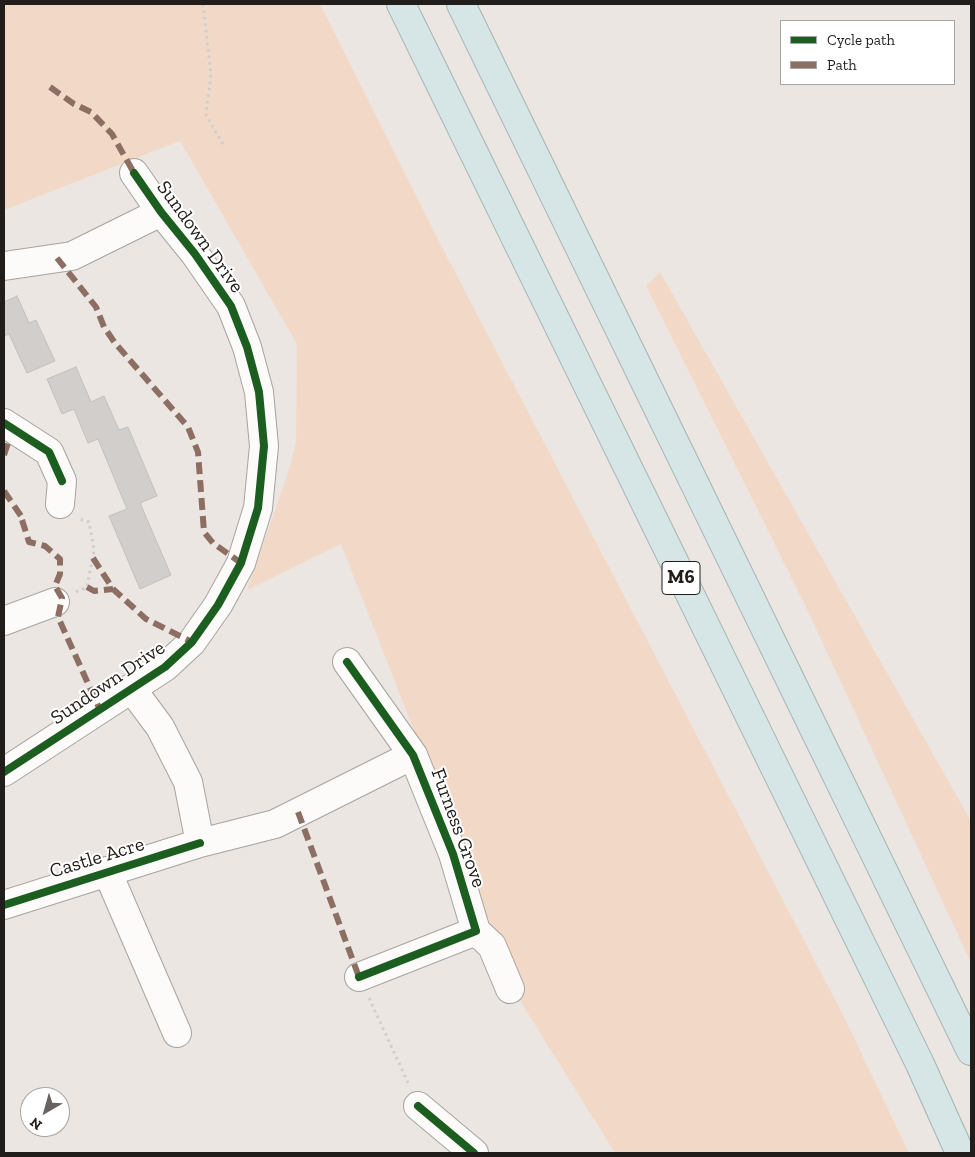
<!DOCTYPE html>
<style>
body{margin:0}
#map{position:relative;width:975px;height:1157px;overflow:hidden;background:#ebe6e1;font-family:"Zilla Slab",serif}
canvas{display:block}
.frame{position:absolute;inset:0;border:5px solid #211d1a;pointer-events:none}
.legend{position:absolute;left:780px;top:20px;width:175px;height:65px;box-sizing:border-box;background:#fff;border:1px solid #a6a5a3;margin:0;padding:6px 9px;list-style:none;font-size:15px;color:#211d1a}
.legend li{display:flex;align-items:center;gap:10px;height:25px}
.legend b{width:25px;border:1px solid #a6a5a3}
.north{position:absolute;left:20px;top:1087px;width:50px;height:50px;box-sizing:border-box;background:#fff;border:1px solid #a6a5a3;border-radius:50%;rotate:218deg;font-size:14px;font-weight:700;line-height:20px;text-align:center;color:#211d1a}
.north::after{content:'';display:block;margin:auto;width:18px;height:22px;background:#686360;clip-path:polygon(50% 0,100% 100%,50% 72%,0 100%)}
</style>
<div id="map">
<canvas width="975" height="1157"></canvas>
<div class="frame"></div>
<ul class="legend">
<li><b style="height:6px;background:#1b5e20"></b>Cycle path</li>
<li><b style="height:6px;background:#8d6e63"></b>Path</li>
</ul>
<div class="north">N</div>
</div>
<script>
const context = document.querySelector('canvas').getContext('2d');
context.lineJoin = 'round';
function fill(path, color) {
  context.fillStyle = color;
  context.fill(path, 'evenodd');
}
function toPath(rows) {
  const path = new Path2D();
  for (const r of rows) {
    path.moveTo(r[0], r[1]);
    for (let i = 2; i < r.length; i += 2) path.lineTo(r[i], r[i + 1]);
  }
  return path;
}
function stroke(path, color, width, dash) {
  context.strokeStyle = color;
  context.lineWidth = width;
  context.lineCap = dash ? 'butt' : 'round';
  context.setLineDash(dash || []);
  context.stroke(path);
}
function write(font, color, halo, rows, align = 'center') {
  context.font = font + ' "Zilla Slab",serif';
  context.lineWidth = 4;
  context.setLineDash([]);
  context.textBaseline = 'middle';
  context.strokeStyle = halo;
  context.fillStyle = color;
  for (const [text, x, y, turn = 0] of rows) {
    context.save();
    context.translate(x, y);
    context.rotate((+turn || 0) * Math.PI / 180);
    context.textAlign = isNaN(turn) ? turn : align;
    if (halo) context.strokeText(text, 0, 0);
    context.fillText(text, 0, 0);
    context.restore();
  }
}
const green = toPath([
 [4,4,320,4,444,251,843,1015,909,1153,615,1153,522,1004,515,981,487,917,341,544,247,590,287,476,296,443,297,344,180,141,4,210],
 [660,272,971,821,971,963,807,609,646,286]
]);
const building = toPath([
 [17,296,29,323,36,320,55,361,27,373,9,334,4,336,4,302,17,296],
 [76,367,91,402,104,396,119,430,128,427,157,496,140,503,171,575,140,589,109,516,127,509,98,439,88,443,74,409,62,414,47,379,76,367]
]);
const path = toPath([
 [203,4,211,74,206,115,225,148],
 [76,592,87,587,94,550,89,522,79,519],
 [369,998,409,1085]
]);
const minor = toPath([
 [4,266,72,256,161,212],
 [4,423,49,452,62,481,60,504],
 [4,621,55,602],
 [347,662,413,755,453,854,476,931,359,977],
 [131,688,160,727,188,782,200,843,275,824,413,755],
 [4,772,165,667,192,642,218,605,241,563,258,508,264,446,259,392,247,347,231,306,195,254,161,212,134,173],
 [107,871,177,1033],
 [4,905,200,843],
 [476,931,492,946,510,989],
 [418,1106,474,1153]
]);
const highway = toPath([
 [401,4,920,1064,960,1153],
 [461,4,971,1051]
]);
const quiet = toPath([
 [50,87,74,104,91,112,112,134,134,173],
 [57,258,96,307,104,327,115,343,188,427,198,452,204,532,213,543,241,563],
 [4,455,9,440],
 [4,491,21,516],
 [22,520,29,542,45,546,60,559,60,574,55,586,62,598,58,617,100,710],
 [93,558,113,589,146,619,192,642],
 [87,587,94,591,113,589],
 [298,812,359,977]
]);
const cycleway = toPath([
 [4,423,49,452,62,481],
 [347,662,413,755,453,854,476,931,359,977],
 [4,772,165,667,192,642,218,605,241,563,258,508,264,446,259,392,247,347,231,306,195,254,161,212,134,173],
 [4,905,200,843],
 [418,1106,474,1153]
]);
const shields = [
 [681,578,38]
];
const shieldNames = [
 ["M6",681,578]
];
const streetNames = [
 ["Sundown Drive",200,237,54],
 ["Sundown Drive",108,683,-34],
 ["Furness Grove",458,828,70],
 ["Castle Acre",97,858,-17]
];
fill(green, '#f2d9c7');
fill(building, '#d2cecb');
stroke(building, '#c3bfbc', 1);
stroke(minor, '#a7a3a0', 30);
stroke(highway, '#a2b2b1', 30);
stroke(path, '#cfcdcd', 3, [2.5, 4]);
stroke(minor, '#fcfbfa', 28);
stroke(highway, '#d6e6e7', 28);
stroke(quiet, '#8d6e63', 6, [12, 6]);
stroke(cycleway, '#1b5e20', 8);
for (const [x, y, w] of shields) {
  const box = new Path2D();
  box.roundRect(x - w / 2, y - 16.5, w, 33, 4);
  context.fillStyle = '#fff';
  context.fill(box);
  stroke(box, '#211d1a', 1);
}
write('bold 19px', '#211d1a', null, shieldNames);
write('20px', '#211d1a', '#fff', streetNames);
</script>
